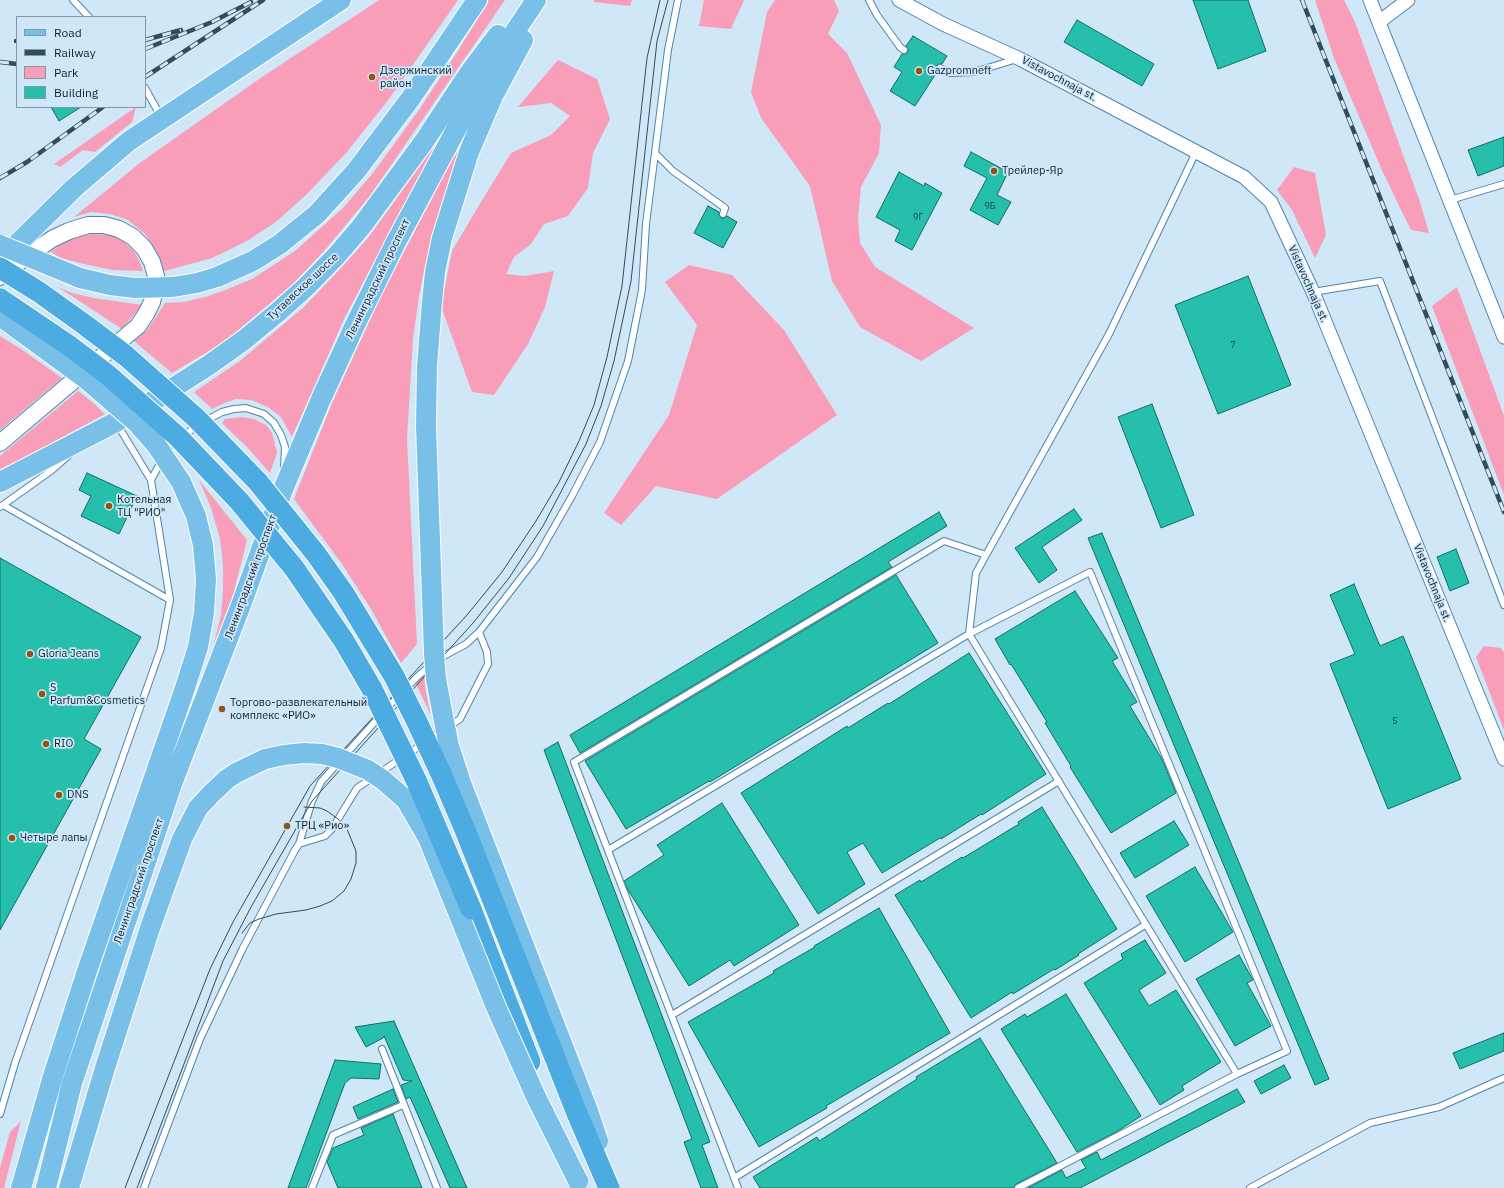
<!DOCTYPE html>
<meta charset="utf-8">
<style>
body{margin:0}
#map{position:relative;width:1504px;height:1188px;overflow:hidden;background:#d0e7f8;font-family:"IBM Plex Sans",sans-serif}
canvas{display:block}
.legend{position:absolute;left:16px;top:16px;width:130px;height:92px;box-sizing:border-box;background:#d0e7f8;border:1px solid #8198a8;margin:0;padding:5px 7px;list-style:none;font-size:12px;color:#0a2130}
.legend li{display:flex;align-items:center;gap:8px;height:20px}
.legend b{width:20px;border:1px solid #8198a8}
</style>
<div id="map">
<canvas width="1504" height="1188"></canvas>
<ul class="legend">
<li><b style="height:5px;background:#79c0e8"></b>Road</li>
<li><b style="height:5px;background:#344b5a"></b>Railway</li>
<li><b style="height:11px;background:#f89eb8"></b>Park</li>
<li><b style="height:11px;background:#25bfab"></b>Building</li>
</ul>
</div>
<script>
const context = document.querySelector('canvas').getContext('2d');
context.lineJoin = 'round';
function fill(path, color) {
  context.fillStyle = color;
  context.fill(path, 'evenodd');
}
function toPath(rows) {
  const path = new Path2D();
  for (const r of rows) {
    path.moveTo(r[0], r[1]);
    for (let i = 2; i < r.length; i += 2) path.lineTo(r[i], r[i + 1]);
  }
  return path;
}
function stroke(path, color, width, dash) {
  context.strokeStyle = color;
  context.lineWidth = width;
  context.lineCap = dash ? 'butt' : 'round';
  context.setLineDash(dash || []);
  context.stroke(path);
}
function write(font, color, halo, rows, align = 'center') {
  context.font = font + ' "IBM Plex Sans",sans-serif';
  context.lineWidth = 3.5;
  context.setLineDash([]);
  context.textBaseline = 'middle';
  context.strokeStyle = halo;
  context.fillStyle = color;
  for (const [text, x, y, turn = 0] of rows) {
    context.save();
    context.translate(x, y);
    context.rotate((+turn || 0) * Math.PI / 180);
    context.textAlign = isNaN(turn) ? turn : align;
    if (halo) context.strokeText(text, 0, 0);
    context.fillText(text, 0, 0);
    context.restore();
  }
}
const green = toPath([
 [379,0,458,0,389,99,347,152,306,195,277,221,247,241,212,258,161,272,157,252,145,234,128,220,110,214,91,212,74,217,141,162,262,77],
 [489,0,505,0,369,197,324,251,294,283,224,342,172,373,134,341,148,329,165,303,184,302,205,297,223,291,252,279,295,251,343,208,373,173,419,110,456,54],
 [594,0,632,0,630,6,594,2],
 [704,0,744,0,731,29,699,26],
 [775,0,834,0,839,11,828,34,847,53,881,125,879,153,861,187,858,218,860,243,875,267,974,328,921,361,860,327,832,281,810,186,761,118,751,92,767,12],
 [1315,0,1344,0,1355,22,1420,202,1429,233,1411,230,1399,206,1381,168,1334,58],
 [558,60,597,79,610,119,593,153,588,188,568,216,544,224,531,244,514,257,506,274,525,276,554,271,545,307,528,344,494,395,472,392,441,306,452,251,481,202,511,153,551,135,570,116,551,103,518,107],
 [136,107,132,122,95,152,83,150,60,167,54,164],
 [438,141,345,317,292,437,281,417,268,407,251,400,236,399,224,403,212,409,194,392,240,361,304,307,341,268,368,238],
 [462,147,431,239,419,296,413,338,407,439,417,644,401,663,371,609,342,564,294,499,332,403,381,296,454,156],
 [1294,167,1315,173,1326,235,1315,258,1292,210,1277,190],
 [94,234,111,235,123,241,134,251,140,262,143,271,112,270,84,264,61,258,51,252,61,244,79,235],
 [689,265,732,275,784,330,837,415,717,499,656,486,621,525,604,513,669,415,697,325,665,282],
 [58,287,72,293,94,298,142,305,122,329],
 [1457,287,1504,416,1504,495,1432,306],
 [0,336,21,349,62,378,0,430],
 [78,391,91,401,105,414,0,471,0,456],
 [242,417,254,419,266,425,272,433,277,453,270,473,246,446,222,423,225,419],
 [199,480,247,540,230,607,211,656,221,615,223,590,223,565,220,539,211,508],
 [1484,646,1501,648,1504,653,1504,730,1476,657],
 [423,668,426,693,431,715,413,678],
 [21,1121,4,1188,0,1188,0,1168,10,1132]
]);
const building = toPath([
 [1193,0,1248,0,1266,51,1218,69,1193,0],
 [1077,20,1154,64,1142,86,1064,42,1077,20],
 [913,36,947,56,942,64,939,64,936,66,936,69,937,72,915,106,890,91,902,72,894,67,902,54,905,54,908,52,908,49,906,46,913,36],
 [51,107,81,107,59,121,51,107],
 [1504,137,1504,166,1478,176,1468,150,1504,137],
 [971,152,1008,172,997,195,1011,202,998,225,970,210,987,178,964,166,971,152],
 [899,172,924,186,925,183,942,193,912,250,895,241,900,230,876,217,899,172],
 [708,206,719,212,719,215,721,218,724,218,727,216,737,222,723,248,694,233,708,206],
 [1248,276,1291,385,1218,414,1175,305,1248,276],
 [1152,404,1194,515,1161,528,1118,417,1152,404],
 [87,473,137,496,119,534,81,516,91,496,79,490,87,473],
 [1074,509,1082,520,1042,547,1057,570,1039,583,1015,548,1074,509],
 [939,512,947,526,888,562,892,567,580,753,570,735,939,512],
 [1102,533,1329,1079,1315,1085,1088,538,1102,533],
 [1456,549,1469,583,1450,591,1437,557,1456,549],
 [0,558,141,637,84,739,101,749,0,930,0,558],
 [896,575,938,643,710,782,709,781,626,829,585,761,896,575],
 [1354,584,1380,646,1403,636,1461,779,1388,809,1330,664,1355,654,1330,595,1354,584],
 [1075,591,1118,658,1112,661,1137,702,1130,706,1162,759,1176,793,1111,833,1070,767,1071,766,1045,723,1047,722,1011,664,1010,665,995,639,1075,591],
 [969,653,1046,774,982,815,981,814,941,839,940,838,882,873,863,843,847,852,865,884,818,914,741,793,847,726,848,728,888,703,889,704,969,653],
 [558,742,710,1142,702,1145,718,1188,701,1188,684,1142,692,1139,544,750,558,742],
 [722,803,799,925,734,966,730,960,689,986,628,890,624,881,664,855,657,845,722,803],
 [1042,807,1117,929,1078,954,1079,955,1055,970,1054,969,1013,994,1012,992,971,1018,895,895,920,880,921,882,962,857,963,858,1019,824,1018,822,1042,807],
 [1174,821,1189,845,1135,878,1120,853,1174,821],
 [1195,867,1233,932,1185,962,1146,896,1195,867],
 [879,908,950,1033,826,1106,827,1108,759,1147,688,1022,774,973,773,971,815,947,814,946,879,908],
 [1145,940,1166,973,1139,990,1149,1006,1176,990,1221,1062,1182,1086,1184,1090,1160,1105,1084,983,1123,959,1121,954,1145,940],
 [1239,955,1253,980,1247,983,1271,1026,1235,1046,1196,979,1239,955],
 [1066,994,1141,1116,1118,1131,1077,1152,1001,1029,1025,1014,1027,1017,1066,994],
 [394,1021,419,1078,467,1188,450,1188,410,1097,406,1099,401,1085,412,1081,403,1080,384,1036,383,1038,366,1047,355,1027,394,1021],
 [1504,1033,1504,1051,1460,1069,1453,1053,1504,1033],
 [980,1038,1057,1163,1016,1184,1014,1188,760,1188,753,1177,817,1137,819,1141,917,1079,916,1077,980,1038],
 [335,1060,381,1064,379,1079,351,1078,345,1083,306,1188,288,1188,335,1060],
 [1284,1065,1291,1078,1261,1094,1254,1081,1284,1065],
 [393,1089,398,1102,358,1119,353,1107,393,1089],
 [1237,1089,1245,1102,1080,1188,1028,1188,1062,1170,1066,1178,1086,1168,1081,1160,1097,1152,1101,1160,1237,1089],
 [393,1114,422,1188,338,1188,327,1162,333,1148,364,1135,361,1128,393,1114]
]);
const service = toPath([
 [73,0,89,17],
 [678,0,668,50,655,153,673,171,725,208,723,214],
 [869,0,877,15,900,47,904,50],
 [940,68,950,73,974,72,1017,59],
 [145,88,161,117],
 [1196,152,1109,334,976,573,969,634,1237,1074],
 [1450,200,1504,184],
 [1313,292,1380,281,1504,605],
 [166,452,170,444,207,420,222,412,234,409,246,408,264,414,274,423,281,435,285,447,284,468],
 [151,480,162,460],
 [3,505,52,470,68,456],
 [0,507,3,505,170,600],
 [438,659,466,644,479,632],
 [386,709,418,676,431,665],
 [299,844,312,801,321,782,380,716],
 [608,850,969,634,1090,572,1287,1051,1237,1074,1018,1188],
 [672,1015,1059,781],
 [382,1049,437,1188],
 [0,1114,15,1063,161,648,170,600,151,480,117,424],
 [734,1178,1145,925],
 [144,1188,200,1039,243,948,295,850,299,844,325,836,332,829,357,788,460,719,488,664,487,652,479,632,537,557,572,496,600,442,628,361,642,290,646,224,655,153],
 [312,1188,333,1135,403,1105],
 [738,1188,574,762,944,541,986,555],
 [1250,1188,1370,1123,1439,1107,1504,1078]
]);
const minor = toPath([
 [899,0,943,24,1020,59,1244,177,1271,202,1313,292,1504,759],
 [1370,0,1504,337],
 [1379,22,1408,0]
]);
const tertiary = toPath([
 [0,277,16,264,52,239,69,231,88,225,104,225,119,229,133,237,144,248,152,262,156,276,155,289,152,302,146,314,138,326,0,443]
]);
const primary = toPath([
 [280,244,317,214,356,171,411,98,477,0],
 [0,264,9,252,74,188,129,141,341,0],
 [432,302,435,272,442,238,469,152,493,96,523,40],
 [0,482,116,422,156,399,209,365,244,340,278,312,307,286,337,255,361,227,423,143,470,72,498,35],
 [21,1188,53,1076,88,968,185,688],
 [46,1188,72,1083,172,784,241,605,282,492,321,399,355,325,396,242,482,81,536,0],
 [69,1188,105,1068,150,928,182,839,198,808,211,794,227,779]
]);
const trunk = toPath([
 [471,909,530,1062]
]);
const tram = toPath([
 [242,933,250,923,259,919,276,914,306,910,320,906,332,901,344,891,351,879,356,863,356,851,347,829,338,819,327,811,320,808,304,807],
 [125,1188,210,969,233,922,310,786,467,615,502,572,536,521,559,482,579,441,594,405,607,357,622,286,647,58,660,0],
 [137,1188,223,961,251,907,312,801,473,623,509,578,543,526,586,444,601,406,614,361,631,281,657,41,668,0]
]);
const rail = toPath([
 [1302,0,1504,512],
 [145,40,181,30],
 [16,41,17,41],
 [145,49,212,22,251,2],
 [0,62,17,64],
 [145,77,263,0],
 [0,178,27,162,103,107]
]);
const primaryBridge = toPath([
 [0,245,80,278,110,285,135,288,173,287,197,283,217,277,253,261,280,244],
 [432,302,427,366,426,426,434,654,436,679,443,716,449,746,461,783,587,1108,598,1141],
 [0,316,86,379,137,423,157,446,181,482,196,516,203,545,206,579,204,613,198,647,185,688],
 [227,779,236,773,265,759,284,755,304,753,322,754,338,758,368,770,383,780,406,800,428,838,496,1007,536,1097,578,1181]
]);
const trunkBridge = toPath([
 [0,268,39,292,85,325,126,356,196,418,258,482,316,554,343,592,394,676,418,724,442,776,465,830,576,1111,609,1188],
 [0,299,71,347,108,375,178,437,239,501,294,568,344,641,372,689,417,782,471,909]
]);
const markers = [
 [919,71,4,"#915516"],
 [372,77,4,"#915516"],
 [994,171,4,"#915516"],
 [109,506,4,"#915516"],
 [30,654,4,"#915516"],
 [42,694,4,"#915516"],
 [222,709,4,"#915516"],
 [46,744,4,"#915516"],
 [59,795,4,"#915516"],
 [287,826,4,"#915516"],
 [12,838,4,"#915516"]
];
const numberNames = [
 ["9Б",990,206],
 ["9Г",918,217],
 ["7",1233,345],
 ["5",1395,721]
];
const poiNames = [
 ["Дзержинский",380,71],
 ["район",380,84],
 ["Gazpromneft",927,71],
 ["Трейлер-Яр",1002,171],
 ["Котельная",117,500],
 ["ТЦ \"РИО\"",117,513],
 ["Gloria Jeans",38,654],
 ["S",50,688],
 ["Parfum&Cosmetics",50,701],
 ["Торгово-развлекательный",230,703],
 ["комплекс «РИО»",230,716],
 ["RIO",54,744],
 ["DNS",67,795],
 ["ТРЦ «Рио»",295,826],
 ["Четыре лапы",20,838]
];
const streetNames = [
 ["Vistavochnaja st.",1059,79,28],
 ["Ленинградский проспект",378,279,-64],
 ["Vistavochnaja st.",1308,284,66],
 ["Тутаевское шоссе",303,287,-43],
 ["Ленинградский проспект",251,577,-70],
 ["Vistavochnaja st.",1432,583,68],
 ["Ленинградский проспект",139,881,-71]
];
fill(green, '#f89eb8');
fill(building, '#25bfab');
stroke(building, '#106f62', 1);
stroke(service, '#4e85ac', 8);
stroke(minor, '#4e85ac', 15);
stroke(tertiary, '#4e85ac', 18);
stroke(primary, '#fff', 22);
stroke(trunk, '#fff', 23);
stroke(service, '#fff', 6);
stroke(minor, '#fff', 13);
stroke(tertiary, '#fff', 16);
stroke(primary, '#79c0e8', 20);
stroke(trunk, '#4cabe0', 21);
stroke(tram, '#344b5a', 1);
stroke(rail, '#344b5a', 4.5);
stroke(rail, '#d0e7f8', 3, [9]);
stroke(primaryBridge, '#fff', 22, []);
stroke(trunkBridge, '#fff', 23, []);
stroke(primaryBridge, '#79c0e8', 20);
stroke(trunkBridge, '#4cabe0', 21);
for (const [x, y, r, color] of markers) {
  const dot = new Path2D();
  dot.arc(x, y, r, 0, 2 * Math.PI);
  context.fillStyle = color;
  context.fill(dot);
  stroke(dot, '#d0e7f8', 1.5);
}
write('9px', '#11484f', null, numberNames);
write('11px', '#0a2130', '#d0e7f8', poiNames, 'left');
write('11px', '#0a2130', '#d0e7f8', streetNames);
</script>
